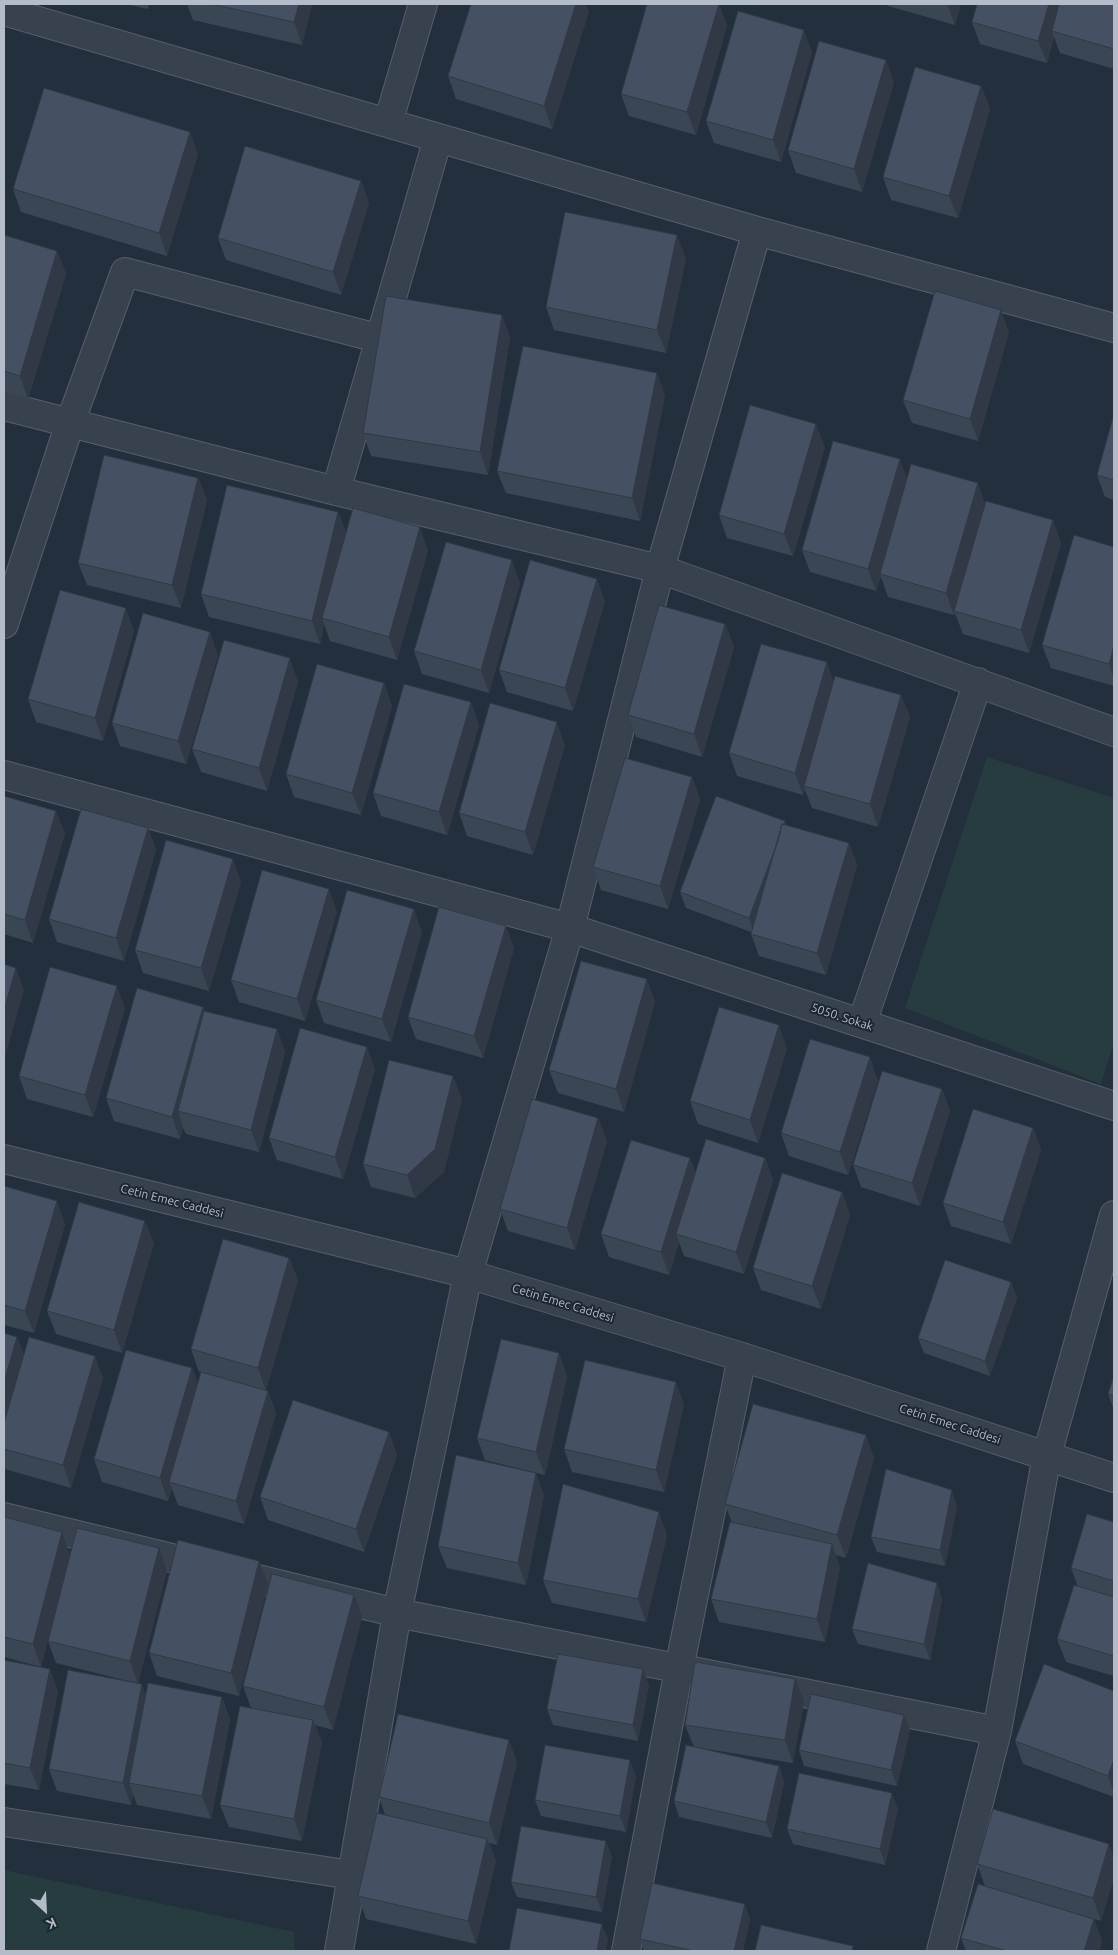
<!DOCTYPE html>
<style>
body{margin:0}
#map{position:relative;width:1118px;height:1955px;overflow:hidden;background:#242f3e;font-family:Ubuntu,sans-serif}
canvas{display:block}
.frame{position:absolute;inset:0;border:5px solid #b4bcc9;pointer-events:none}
.north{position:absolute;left:20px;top:1885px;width:50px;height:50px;-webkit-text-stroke:4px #1d2633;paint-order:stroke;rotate:155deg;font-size:14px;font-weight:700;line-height:20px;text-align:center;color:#b4bcc9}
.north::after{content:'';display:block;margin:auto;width:18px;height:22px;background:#b4bcc9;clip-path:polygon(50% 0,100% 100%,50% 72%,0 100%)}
</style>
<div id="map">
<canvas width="1118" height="1955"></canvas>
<div class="frame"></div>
<div class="north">K</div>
</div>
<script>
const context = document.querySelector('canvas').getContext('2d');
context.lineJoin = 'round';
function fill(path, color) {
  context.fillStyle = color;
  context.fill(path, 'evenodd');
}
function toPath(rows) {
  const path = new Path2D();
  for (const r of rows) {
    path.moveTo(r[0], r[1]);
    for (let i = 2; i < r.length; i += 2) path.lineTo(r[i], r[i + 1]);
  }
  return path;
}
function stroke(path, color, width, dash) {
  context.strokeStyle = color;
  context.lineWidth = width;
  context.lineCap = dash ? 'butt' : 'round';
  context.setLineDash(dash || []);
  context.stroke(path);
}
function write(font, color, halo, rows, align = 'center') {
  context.font = font + ' Ubuntu,sans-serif';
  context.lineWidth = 4;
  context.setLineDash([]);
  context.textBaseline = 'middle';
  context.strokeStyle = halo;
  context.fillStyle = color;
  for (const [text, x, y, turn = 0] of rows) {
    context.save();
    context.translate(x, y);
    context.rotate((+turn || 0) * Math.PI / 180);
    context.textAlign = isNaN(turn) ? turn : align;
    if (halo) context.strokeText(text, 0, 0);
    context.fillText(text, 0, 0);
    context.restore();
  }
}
const green = toPath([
 [987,757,1114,798,1114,1042,1101,1084,905,1008],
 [4,1870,294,1932,295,1951,4,1951]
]);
const street = toPath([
 [4,11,757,231,1114,328],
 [388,123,423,4],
 [4,406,336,491,660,569,1114,732],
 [336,491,438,138],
 [4,624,70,423,125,272,381,339],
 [4,775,570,928,1114,1106],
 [862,1023,978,682],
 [4,1159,468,1274,742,1357,1114,1478],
 [4,1517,397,1613,997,1731],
 [4,1822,352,1875],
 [339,1951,397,1613,468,1274,570,928,660,569,757,231],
 [626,1951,679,1669,742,1357],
 [941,1951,997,1731,1047,1455,1114,1215]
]);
const wall = toPath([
 [125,4,149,4,148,9],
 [187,4,312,4,302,45,193,20],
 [888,4,961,4,955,25,888,6],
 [1114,4,1114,69,1060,53,1054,37,1047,63,980,44,972,22],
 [589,11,552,129,456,99,448,76],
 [727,25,696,135,629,116,621,94],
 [812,52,781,162,714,143,706,121],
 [894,82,862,192,796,173,788,150],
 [981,86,990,109,958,218,891,200,883,177],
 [198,154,167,256,21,212,13,189],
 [361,181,369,203,341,295,226,260,218,238],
 [4,235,57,251,66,274,28,399,4,392],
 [686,258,666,353,554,330,546,307],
 [502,315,510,337,488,475,371,456,363,433],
 [1009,332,978,441,912,423,903,400],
 [665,395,640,521,506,493,497,471],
 [1114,414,1114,500,1105,497,1097,475],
 [825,447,793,556,727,538,719,515],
 [198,478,207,500,181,608,87,585,78,563],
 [907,479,985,504,1053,520,1061,543,1029,653,963,634,955,613,954,615,888,597,881,577,876,591,810,572,802,550],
 [346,534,428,550,397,660,330,641,324,624,320,644,209,617,201,594],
 [1114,547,1114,686,1051,668,1042,645],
 [520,583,489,693,422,674,414,651],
 [605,601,573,711,507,692,499,670],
 [725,624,734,647,702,757,636,737,628,715],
 [134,631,103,741,36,722,28,699],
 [218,655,186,764,120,746,112,723],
 [834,680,901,695,910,717,878,827,812,808,805,790,803,795,737,776,729,753],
 [298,681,267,791,201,772,192,749],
 [384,683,392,706,361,815,294,797,286,774],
 [471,702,479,725,447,835,381,816,373,793],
 [565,745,533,855,467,836,459,813],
 [692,777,700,799,668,909,601,890,593,867],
 [4,796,65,833,33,943,4,934],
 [785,821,787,826,849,843,857,865,826,975,759,956,751,934,751,932,686,908,680,892],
 [148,828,156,850,124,961,57,942,49,919],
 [241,882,209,991,143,973,135,950],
 [337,912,305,1021,239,1002,231,980],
 [422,932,391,1042,324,1023,316,1000],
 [514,948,483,1058,416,1039,408,1017],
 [655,1002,624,1112,558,1093,549,1070],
 [203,1007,205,1012,277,1029,285,1052,259,1152,186,1134,183,1128,180,1139,114,1121,106,1098],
 [125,1008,93,1117,27,1099,19,1076],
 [787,1048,758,1143,698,1124,690,1101],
 [375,1069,343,1179,277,1160,269,1138],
 [878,1080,848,1175,789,1156,781,1133],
 [942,1089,950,1111,920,1206,861,1187,853,1165],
 [462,1098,444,1172,415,1198,371,1187,363,1164],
 [598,1118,607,1141,575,1250,508,1231,500,1209],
 [1033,1128,1041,1150,1011,1244,951,1226,943,1203],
 [690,1158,695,1172,765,1158,773,1180,744,1274,684,1256,679,1242,669,1275,609,1257,601,1234],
 [4,1186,65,1224,34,1333,4,1325],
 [842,1192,850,1215,821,1309,761,1290,753,1268],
 [154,1243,122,1353,56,1334,47,1311],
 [289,1258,298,1280,266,1390,268,1391,276,1413,244,1524,178,1505,172,1489,168,1501,102,1482,94,1459,192,1368,198,1384,201,1372,199,1372,191,1349],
 [1011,1282,1017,1298,990,1376,924,1353,918,1338],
 [4,1333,17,1337,24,1355,103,1378,71,1488,5,1469,4,1465],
 [559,1353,567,1376,545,1475,485,1460,477,1438],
 [1114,1376,1114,1410,1108,1394],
 [684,1404,664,1492,572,1472,564,1449],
 [389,1432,397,1455,364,1552,268,1520,260,1497],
 [866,1435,874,1458,846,1558,836,1555,840,1567,825,1642,719,1622,711,1599,732,1523,725,1504],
 [544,1495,526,1585,447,1568,438,1546],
 [957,1506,945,1566,877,1552,871,1537],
 [4,1517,62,1532,70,1555,41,1667,4,1657],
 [1114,1522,1114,1676,1066,1662,1057,1639,1078,1587,1071,1568],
 [667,1535,646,1622,552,1603,543,1580],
 [159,1548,167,1571,138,1683,146,1696,222,1697,230,1720,211,1819,137,1805,133,1794,131,1805,57,1791,49,1769,132,1682,56,1663,48,1641],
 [259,1561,268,1584,239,1696,157,1676,149,1653],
 [937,1583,942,1599,930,1660,858,1644,852,1629],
 [354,1595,362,1617,333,1730,315,1725,322,1742,302,1841,229,1827,220,1805,251,1708,243,1686],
 [4,1660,58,1691,39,1790,4,1784],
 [649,1685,638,1741,553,1725,547,1709],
 [1114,1691,1114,1797,1023,1764,1015,1741],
 [804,1701,793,1763,694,1747,685,1725],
 [904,1715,910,1730,897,1786,804,1766,799,1750],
 [517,1762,497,1845,489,1843,496,1861,476,1944,366,1919,358,1896,385,1815,379,1797],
 [779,1766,784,1782,772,1838,679,1817,674,1801],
 [636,1776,626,1832,541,1816,535,1800],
 [898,1809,885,1865,793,1844,787,1829],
 [612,1857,602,1912,517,1897,511,1882],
 [1114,1858,1114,1877,1101,1921,985,1886,977,1864],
 [750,1919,743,1951,644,1951,640,1939],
 [1094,1919,1102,1941,1099,1951,966,1951,961,1938]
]);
const shadedWall = toPath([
 [299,4,312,4,302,45,294,22],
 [576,4,586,4,589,11,552,129,544,106],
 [719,4,727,25,696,135,687,112],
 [947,4,961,4,955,25],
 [1049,4,1064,4,1052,31,1054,37,1047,63,1038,41],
 [804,30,812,52,781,162,773,140],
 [886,60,894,82,862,192,854,169],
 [981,86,990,109,958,218,949,196],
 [190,132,198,154,167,256,159,233],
 [361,181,369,203,341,295,333,272],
 [677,235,686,258,666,353,657,330],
 [57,251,66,274,28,399,20,376],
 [1001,310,1009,332,978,441,970,419],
 [502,315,510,337,488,475,480,452],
 [657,373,665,395,640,521,632,498],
 [816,424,825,447,793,556,784,534],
 [900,459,908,482,880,574,881,577,876,591,868,569],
 [198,478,207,500,181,608,172,585],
 [978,483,986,506,954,611,954,615,946,593],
 [338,512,347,534,322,618,324,624,320,644,312,621],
 [1053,520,1061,543,1029,653,1021,630],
 [420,527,428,550,397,660,389,637],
 [512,560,520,583,489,693,481,670],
 [597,579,605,601,573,711,565,688],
 [126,608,134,631,103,741,95,718],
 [725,624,734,647,702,757,694,734],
 [210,632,218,655,186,764,178,741],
 [1114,645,1114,679,1109,664],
 [290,658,298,681,267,791,259,768],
 [827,662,835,685,804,786,805,790,803,795,795,773],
 [384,683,392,706,361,815,352,793],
 [901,695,910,717,878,827,870,804],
 [471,702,479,725,447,835,439,812],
 [557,722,565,745,533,855,525,832],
 [692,777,700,799,668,909,660,886],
 [56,811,65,833,33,943,25,920],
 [785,821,791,837,754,934,749,918],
 [148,828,156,850,124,961,116,938],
 [849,843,857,865,826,975,817,953],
 [233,859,241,882,209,991,201,968],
 [329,889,337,912,305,1021,297,999],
 [414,909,422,932,391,1042,382,1019],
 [506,926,514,948,483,1058,474,1036],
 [16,968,24,990,4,1061,4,1010],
 [647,979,655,1002,624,1112,616,1089],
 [117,986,125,1008,93,1117,85,1095],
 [203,1007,212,1030,178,1111,183,1128,180,1139,172,1117],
 [779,1025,787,1048,758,1143,750,1120],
 [277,1029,285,1052,259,1152,251,1130],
 [367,1047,375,1069,343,1179,335,1157],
 [870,1057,878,1080,848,1175,840,1152],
 [453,1076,462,1098,444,1172,415,1198,407,1175],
 [942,1089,950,1111,920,1206,912,1183],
 [598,1118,607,1141,575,1250,567,1228],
 [1033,1128,1041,1150,1011,1244,1003,1222],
 [690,1158,698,1181,676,1234,679,1242,669,1275,661,1252],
 [765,1158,773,1180,744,1274,736,1252],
 [842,1192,850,1215,821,1309,812,1286],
 [57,1201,65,1224,34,1333,25,1311],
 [145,1221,154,1243,122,1353,114,1330],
 [289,1258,298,1280,266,1391,258,1368],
 [1011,1282,1017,1298,990,1376,985,1361],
 [17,1337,25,1359,4,1433,4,1382],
 [559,1353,567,1376,545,1475,536,1452],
 [95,1356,103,1378,71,1488,63,1465],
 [192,1368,200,1391,169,1482,172,1489,168,1501,160,1478],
 [676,1382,684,1404,664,1492,656,1470],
 [268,1391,276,1413,244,1524,236,1501],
 [389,1432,397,1455,364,1552,356,1529],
 [866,1435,874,1458,846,1558,837,1535],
 [536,1473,544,1495,526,1585,518,1563],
 [952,1490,957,1506,945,1566,940,1550],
 [659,1512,667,1535,646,1622,638,1599],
 [62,1532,70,1555,41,1667,33,1644],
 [832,1544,840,1567,825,1642,817,1619],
 [159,1548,167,1571,138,1684,130,1661],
 [259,1561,268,1584,239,1696,231,1673],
 [937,1583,942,1599,930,1660,924,1644],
 [354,1595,362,1617,333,1730,324,1707],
 [50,1669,58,1691,39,1790,30,1768],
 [643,1669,649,1685,638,1741,633,1725],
 [795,1679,804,1701,793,1763,785,1740],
 [142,1684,150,1707,129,1783,133,1794,131,1805,123,1783],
 [222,1697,230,1720,211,1819,202,1796],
 [904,1715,910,1730,897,1786,891,1770],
 [313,1720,322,1742,302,1841,294,1819],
 [509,1740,517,1762,497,1845,489,1823],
 [1114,1759,1114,1793,1108,1776],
 [630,1760,636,1776,626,1832,620,1816],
 [779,1766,784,1782,772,1838,766,1822],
 [892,1793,898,1809,885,1865,880,1849],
 [487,1839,496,1861,476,1944,468,1921],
 [606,1841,612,1857,602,1912,596,1897],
 [1109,1844,1114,1858,1114,1877,1101,1921,1093,1898],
 [745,1904,750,1919,743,1951,734,1951],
 [1094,1919,1102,1941,1099,1951,1084,1951],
 [602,1924,608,1939,606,1951,597,1951]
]);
const building = toPath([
 [211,4,299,4,294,22,211,4],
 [471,4,576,4,544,106,448,76,471,4],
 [647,4,719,4,687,112,621,94,647,4],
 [977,4,1049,4,1038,41,972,22,977,4],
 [1059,4,1114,4,1114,49,1052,31,1059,4],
 [738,11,804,30,773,140,706,121,738,11],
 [819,41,886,60,854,169,788,150,819,41],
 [915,67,981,86,949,196,883,177,915,67],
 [44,88,190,132,159,233,13,189,44,88],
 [245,146,361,181,333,272,218,238,245,146],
 [565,212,677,235,657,330,546,307,565,212],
 [4,235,57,251,20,376,4,371,4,235],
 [935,291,1001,310,970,419,903,400,935,291],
 [386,296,502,315,480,452,363,433,386,296],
 [523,346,657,373,632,498,497,471,523,346],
 [750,405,816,424,784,534,719,515,750,405],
 [1114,414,1114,480,1097,475,1114,414],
 [833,441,900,459,868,569,802,550,833,441],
 [104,455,198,478,172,585,78,563,104,455],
 [911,464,978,483,946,593,880,574,911,464],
 [227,485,338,512,312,621,201,594,227,485],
 [986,501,1053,520,1021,630,954,611,986,501],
 [353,508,420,527,389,637,322,618,353,508],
 [1074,535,1114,547,1114,645,1109,664,1042,645,1074,535],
 [446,542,512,560,481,670,414,651,446,542],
 [530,560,597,579,565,688,499,670,530,560],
 [60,590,126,608,95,718,28,699,60,590],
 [659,605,725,624,694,734,628,715,659,605],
 [143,613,210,632,178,741,112,723,143,613],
 [224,640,290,658,259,768,192,749,224,640],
 [761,644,827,662,795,773,729,753,761,644],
 [317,664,384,683,352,793,286,774,317,664],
 [835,676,901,695,870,804,804,786,835,676],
 [404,684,471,702,439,812,373,793,404,684],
 [490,703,557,722,525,832,459,813,490,703],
 [625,758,692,777,660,886,593,867,625,758],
 [4,796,56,811,25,920,4,914,4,796],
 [716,796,785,821,784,825,782,824,778,841,749,918,680,892,716,796],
 [81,809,148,828,116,938,49,919,81,809],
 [782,824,849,843,817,953,751,934,782,824],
 [166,840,233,859,201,968,135,950,166,840],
 [262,870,329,889,297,999,231,980,262,870],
 [347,890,414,909,382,1019,316,1000,347,890],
 [439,907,506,926,474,1036,408,1017,439,907],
 [581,961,647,979,616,1089,549,1070,581,961],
 [4,964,16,968,4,1010,4,964],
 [50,967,117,986,85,1095,19,1076,50,967],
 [137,988,203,1007,172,1117,106,1098,137,988],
 [719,1007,779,1025,750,1120,690,1101,719,1007],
 [204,1011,277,1029,251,1130,178,1111,204,1011],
 [300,1028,367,1047,335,1157,269,1138,300,1028],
 [810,1039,870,1057,840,1152,781,1133,810,1039],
 [389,1060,453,1076,435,1149,407,1175,363,1164,389,1060],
 [882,1071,942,1089,912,1183,853,1165,882,1071],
 [532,1099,598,1118,567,1228,500,1209,532,1099],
 [973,1109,1033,1128,1003,1222,943,1203,973,1109],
 [706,1139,765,1158,736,1252,676,1234,706,1139],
 [631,1140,690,1158,661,1252,601,1234,631,1140],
 [782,1173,842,1192,812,1286,753,1268,782,1173],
 [4,1186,57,1201,25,1311,4,1305,4,1186],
 [79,1202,145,1221,114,1330,47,1311,79,1202],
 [223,1239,289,1258,258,1368,191,1349,223,1239],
 [945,1260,1011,1282,985,1361,918,1338,945,1260],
 [4,1333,17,1337,4,1382,4,1333],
 [29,1337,95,1356,63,1465,4,1449,4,1423,29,1337],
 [501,1339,559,1353,536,1452,477,1438,501,1339],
 [126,1350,192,1368,160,1478,94,1459,126,1350],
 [585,1360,676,1382,656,1470,564,1449,585,1360],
 [201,1372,268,1391,236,1501,169,1482,201,1372],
 [1114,1376,1114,1396,1108,1394,1114,1376],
 [293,1400,389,1432,356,1529,260,1497,293,1400],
 [753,1404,866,1435,837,1535,725,1504,753,1404],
 [456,1455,536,1473,518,1563,438,1546,456,1455],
 [886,1469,952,1490,940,1550,871,1537,886,1469],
 [563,1484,659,1512,638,1599,543,1580,563,1484],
 [1087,1514,1114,1522,1114,1581,1071,1568,1087,1514],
 [4,1517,62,1532,33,1644,4,1637,4,1517],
 [730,1522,832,1544,817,1619,711,1599,730,1522],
 [77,1528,159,1548,130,1661,48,1641,77,1528],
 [178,1540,259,1561,231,1673,149,1653,178,1540],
 [868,1563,937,1583,924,1644,852,1629,868,1563],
 [272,1574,354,1595,324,1707,243,1686,272,1574],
 [1074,1585,1114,1597,1114,1656,1057,1639,1074,1585],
 [558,1654,643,1669,633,1725,547,1709,558,1654],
 [4,1660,50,1669,30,1768,4,1763,4,1660],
 [695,1662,795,1679,785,1740,685,1725,695,1662],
 [1044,1664,1114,1691,1114,1759,1108,1776,1015,1741,1044,1664],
 [68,1670,142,1684,123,1783,49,1769,68,1670],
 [148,1683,222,1697,202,1796,129,1783,148,1683],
 [811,1694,904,1715,891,1770,799,1750,811,1694],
 [240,1706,313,1720,294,1819,220,1805,240,1706],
 [398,1714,509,1740,489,1823,379,1797,398,1714],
 [545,1745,630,1760,620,1816,535,1800,545,1745],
 [686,1745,779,1766,766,1822,674,1801,686,1745],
 [799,1773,892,1793,880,1849,787,1829,799,1773],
 [993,1809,1109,1844,1093,1898,977,1864,993,1809],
 [377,1813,487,1839,468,1921,358,1896,377,1813],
 [521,1826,606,1841,596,1897,511,1882,521,1826],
 [652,1883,745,1904,734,1951,694,1951,640,1939,652,1883],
 [978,1884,1094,1919,1084,1951,1007,1951,961,1938,978,1884],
 [517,1908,602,1924,597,1951,509,1951,517,1908],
 [761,1925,853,1946,852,1951,755,1951,761,1925]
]);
const streetNames = [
 ["5050. Sokak",842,1017,18],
 ["Cetin Emec Caddesi",172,1201,14],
 ["Cetin Emec Caddesi",563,1303,17],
 ["Cetin Emec Caddesi",950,1424,18]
];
fill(green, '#263c3f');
stroke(street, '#565f6c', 30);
stroke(street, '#38414e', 28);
fill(wall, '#3b4654');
fill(shadedWall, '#303945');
fill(building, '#455162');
stroke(building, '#303945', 1);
write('12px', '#b4bcc9', '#1d2633', streetNames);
</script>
